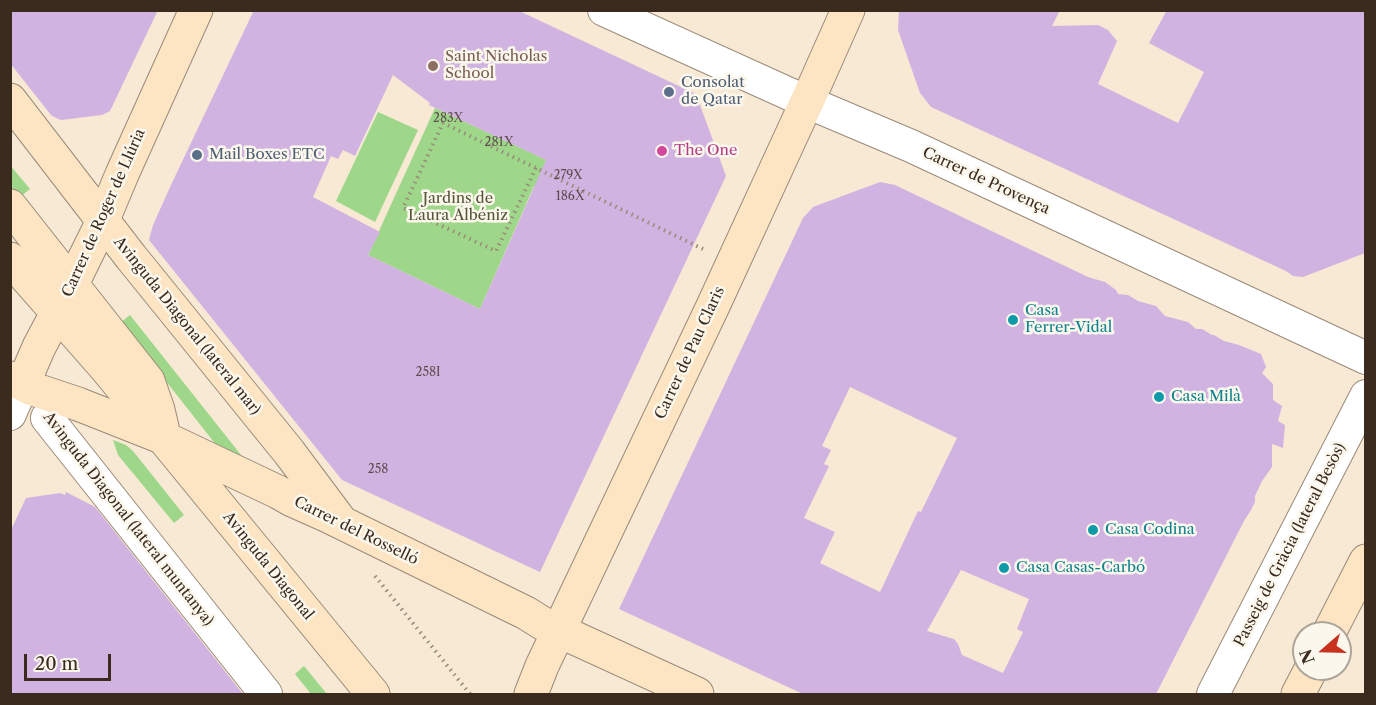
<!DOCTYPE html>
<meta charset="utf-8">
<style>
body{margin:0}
#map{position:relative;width:1376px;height:705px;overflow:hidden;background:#f7e9d4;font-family:"Libre Caslon Text",serif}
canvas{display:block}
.frame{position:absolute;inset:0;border:12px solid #3b2a1e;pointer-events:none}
.north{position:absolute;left:1292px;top:621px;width:60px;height:60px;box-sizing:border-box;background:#fbf7ec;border:2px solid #aea59a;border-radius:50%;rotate:250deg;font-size:16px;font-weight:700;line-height:24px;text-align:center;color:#3b2a1e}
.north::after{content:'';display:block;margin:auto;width:21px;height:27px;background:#c8321e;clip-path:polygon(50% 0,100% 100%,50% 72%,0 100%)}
.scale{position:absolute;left:24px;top:654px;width:87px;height:27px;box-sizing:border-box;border:3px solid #3b2a1e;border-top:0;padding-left:8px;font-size:18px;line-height:21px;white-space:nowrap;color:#3b2a1e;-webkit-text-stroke:4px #fbf7ec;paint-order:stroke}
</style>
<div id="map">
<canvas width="1376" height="705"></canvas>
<div class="frame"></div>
<div class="north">N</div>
<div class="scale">20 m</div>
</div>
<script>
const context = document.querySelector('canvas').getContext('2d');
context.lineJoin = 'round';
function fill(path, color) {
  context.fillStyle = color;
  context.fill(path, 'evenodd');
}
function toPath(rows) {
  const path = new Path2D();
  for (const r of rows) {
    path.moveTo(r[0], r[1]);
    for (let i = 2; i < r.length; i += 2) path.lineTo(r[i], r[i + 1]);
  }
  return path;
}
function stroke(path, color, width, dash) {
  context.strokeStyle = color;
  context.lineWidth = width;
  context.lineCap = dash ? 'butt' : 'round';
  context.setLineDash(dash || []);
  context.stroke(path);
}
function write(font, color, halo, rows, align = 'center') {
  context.font = font + ' "Libre Caslon Text",serif';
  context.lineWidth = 5;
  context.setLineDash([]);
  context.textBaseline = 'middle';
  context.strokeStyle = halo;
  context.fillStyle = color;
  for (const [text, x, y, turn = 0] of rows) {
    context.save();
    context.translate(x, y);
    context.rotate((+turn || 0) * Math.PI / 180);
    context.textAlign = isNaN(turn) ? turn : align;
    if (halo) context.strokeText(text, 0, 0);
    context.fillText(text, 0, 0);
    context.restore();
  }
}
const green = toPath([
 [435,108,594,182,568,202,534,186,480,309,368,255],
 [378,112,418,130,375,222,336,201],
 [10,165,30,189,19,198,11,188],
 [130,315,245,460,217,446,120,323],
 [113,440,126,445,133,451,184,515,174,523,118,455],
 [304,666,327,694,311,694,295,674]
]);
const building = toPath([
 [10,10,158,10,110,111,102,115,61,120,56,118,51,115,10,63],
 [254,10,517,10,696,94,726,176,540,572,342,480,149,240,153,225,171,185],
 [393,75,430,103,429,105,546,160,480,309,368,255,380,232,313,197,331,156,338,159,343,150,355,156],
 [899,10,1060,10,1052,26,1098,25,1108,30,1117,41,1098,84,1178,123,1204,72,1149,43,1167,10,1365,10,1365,253,1303,277,1293,276,1286,271,931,107,920,93,898,30],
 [880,182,895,185,1088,277,1105,282,1116,290,1118,294,1128,295,1138,301,1156,306,1165,316,1188,322,1196,329,1202,329,1212,335,1214,335,1224,341,1239,345,1261,354,1266,367,1262,373,1273,384,1273,400,1282,406,1278,421,1285,425,1283,448,1272,444,1272,467,1262,481,1255,496,1255,502,1251,510,1244,521,1156,694,803,694,619,609,803,218,813,207],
 [850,387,957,438,921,512,918,511,880,592,820,563,835,532,804,518,829,466,824,464,831,450,822,446],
 [961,570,1029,599,1017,629,1023,632,1003,673,962,655,958,644,954,639,927,631],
 [66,492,95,507,243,694,10,694,10,532,26,498,60,493,65,495]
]);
const path = toPath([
 [536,168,496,251,403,208,443,123,705,250],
 [375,576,470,694]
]);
const street = toPath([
 [604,10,807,102,911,146,1366,358],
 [10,414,23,384],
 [47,418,266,694],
 [1213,694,1366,396]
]);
const secondary = toPath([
 [10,100,131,257,289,452,339,519],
 [10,206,148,381,158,410,162,427],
 [10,259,106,368,373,694],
 [10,378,30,388,78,404,164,438,278,492,292,500,328,516,526,613,542,623,697,694],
 [23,384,39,347,67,294,99,229,123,172,196,10],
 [1329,633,1366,561],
 [531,694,542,666,713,306,816,82,848,10],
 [1298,694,1311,669]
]);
const markers = [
 [433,66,6,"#8d6e63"],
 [669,92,6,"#5c6f8a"],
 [662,151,6,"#d1479c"],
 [197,155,6,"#5c6f8a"],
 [1013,320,6,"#0f9aa8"],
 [1159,397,6,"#0f9aa8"],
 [1093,530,6,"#0f9aa8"],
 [1004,568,6,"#0f9aa8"]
];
const numberNames = [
 ["283X",448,119],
 ["281X",499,143],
 ["279X",568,176],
 ["186X",570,197],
 ["258I",428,373],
 ["258",378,470]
];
const educationNames = [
 ["Saint Nicholas",445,57],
 ["School",445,74]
];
const serviceNames = [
 ["Consolat",681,83],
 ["de Qatar",681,100],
 ["Mail Boxes ETC",209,155]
];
const hotelNames = [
 ["The One",674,151]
];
const streetNames = [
 ["Carrer de Provença",986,181,25],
 ["Carrer de Roger de Llúria",104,213,-66],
 ["Avinguda Diagonal (lateral mar)",187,326,51],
 ["Carrer de Pau Claris",690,353,-65],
 ["Avinguda Diagonal (lateral muntanya)",128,519,52],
 ["Carrer del Rosselló",356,531,26],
 ["Passeig de Gràcia (lateral Besòs)",1290,545,-63],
 ["Avinguda Diagonal",268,566,51]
];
const parkNames = [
 ["Jardins de",458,199],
 ["Laura Albéniz",458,216]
];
const cultureNames = [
 ["Casa",1025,311],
 ["Ferrer-Vidal",1025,328],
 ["Casa Milà",1171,397],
 ["Casa Codina",1105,530],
 ["Casa Casas-Carbó",1016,568]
];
fill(green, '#9fd78a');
fill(building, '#d1b3e1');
stroke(street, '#998a79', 34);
stroke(secondary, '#998a79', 35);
stroke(path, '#998a79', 4, [1.5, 4.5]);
stroke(street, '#fff', 32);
stroke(secondary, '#fde5c4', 33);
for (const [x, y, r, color] of markers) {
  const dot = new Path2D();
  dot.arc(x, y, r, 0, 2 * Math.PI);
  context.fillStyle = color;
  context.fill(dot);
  stroke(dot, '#fbf7ec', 2);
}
write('12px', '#604c4f', null, numberNames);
write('15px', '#785e54', '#fbf7ec', educationNames, 'left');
write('15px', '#4e5e75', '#fbf7ec', serviceNames, 'left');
write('15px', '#b23c85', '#fbf7ec', hotelNames, 'left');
write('15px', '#3b2a1e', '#fbf7ec', streetNames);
write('15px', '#545539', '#fbf7ec', parkNames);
write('15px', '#0d838f', '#fbf7ec', cultureNames, 'left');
</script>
